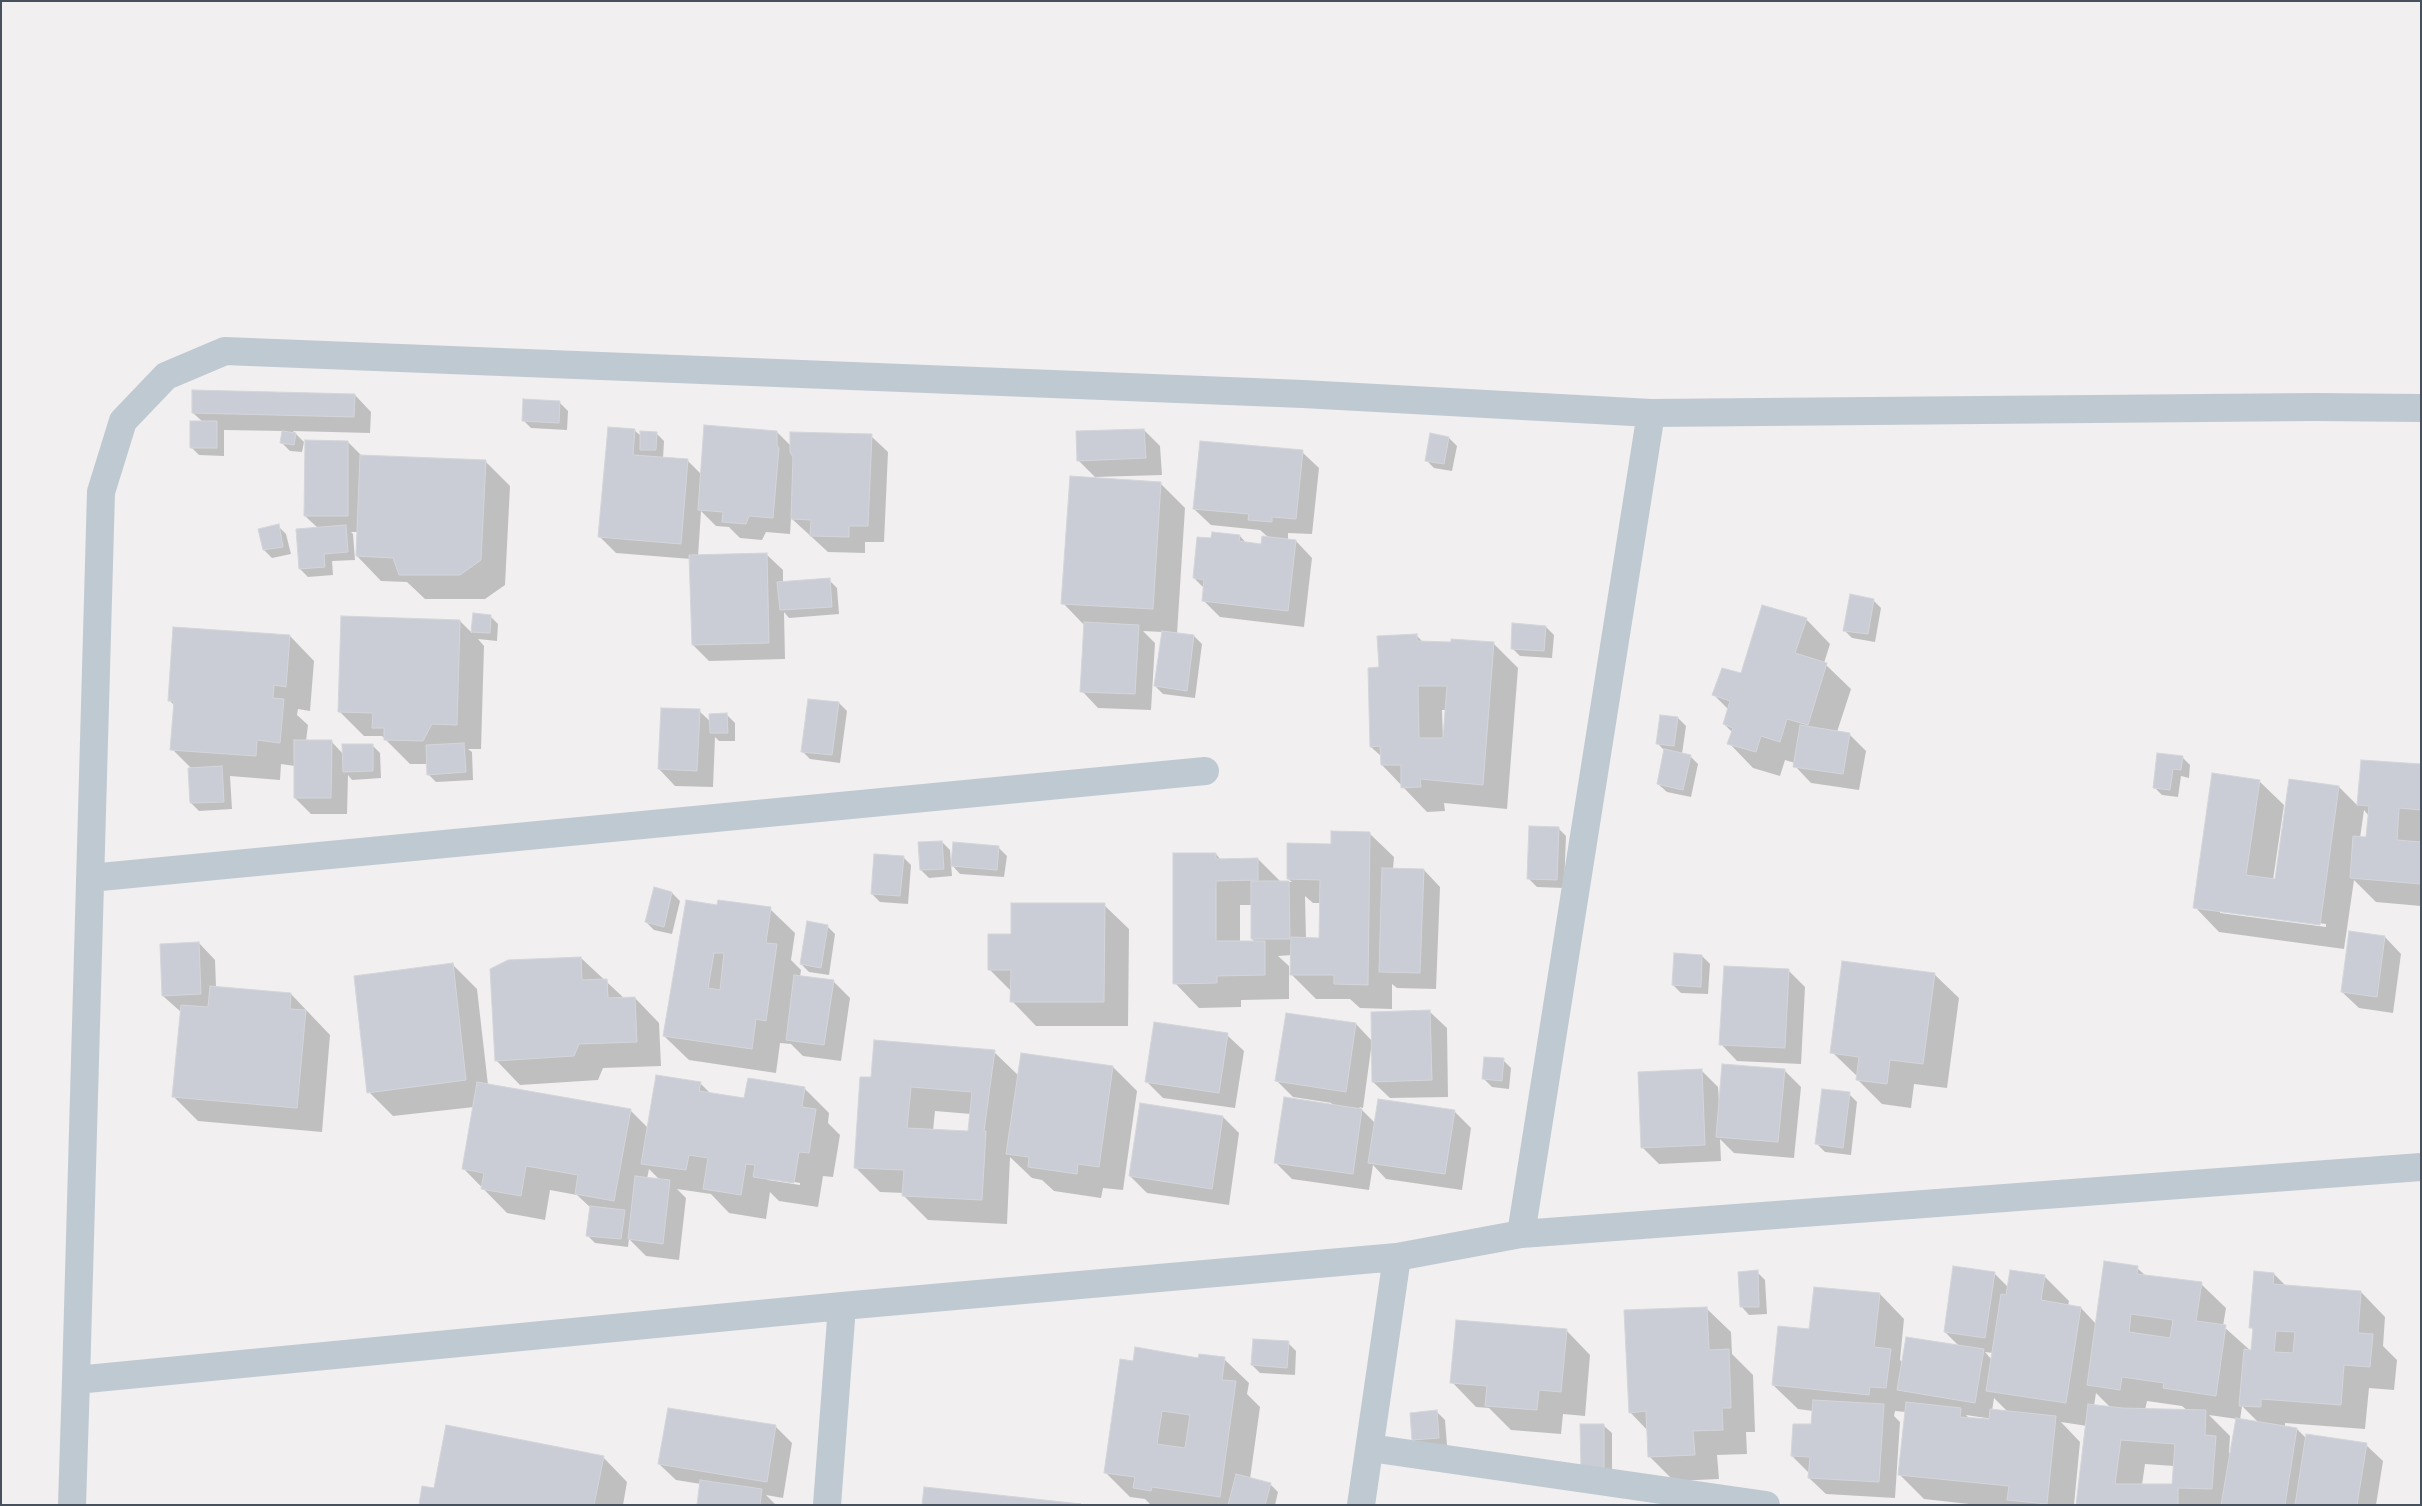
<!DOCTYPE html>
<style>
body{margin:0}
#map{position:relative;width:2422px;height:1506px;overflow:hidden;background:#f1efef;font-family:"Sofia Sans Condensed",sans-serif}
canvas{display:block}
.frame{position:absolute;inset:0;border:2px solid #46515d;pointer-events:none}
</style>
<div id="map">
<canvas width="2422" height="1506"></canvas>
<div class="frame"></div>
</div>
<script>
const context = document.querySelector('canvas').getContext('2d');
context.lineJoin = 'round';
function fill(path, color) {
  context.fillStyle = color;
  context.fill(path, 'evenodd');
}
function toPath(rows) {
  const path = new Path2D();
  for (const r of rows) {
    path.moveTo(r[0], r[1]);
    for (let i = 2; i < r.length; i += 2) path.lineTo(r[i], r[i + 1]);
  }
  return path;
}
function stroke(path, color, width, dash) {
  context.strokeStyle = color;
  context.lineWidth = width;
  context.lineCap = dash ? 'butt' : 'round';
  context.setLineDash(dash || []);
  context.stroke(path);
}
const shadow = toPath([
 [355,395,371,412,370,433,293,431,304,442,302,452,290,451,282,443,283,431,224,430,224,456,199,455,191,447,203,422,193,413],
 [560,403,568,411,567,430,531,428,523,420],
 [634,430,641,436,656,433,664,441,663,459,688,461,702,475,777,432,791,446,871,436,888,452,884,542,865,542,865,553,828,552,791,518,790,534,766,532,762,540,740,538,729,527,716,526,701,511,698,556,766,554,783,570,783,583,829,580,837,588,839,614,789,618,784,612,785,659,709,661,693,645,691,559,616,553,599,536],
 [1144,430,1160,446,1162,475,1095,477,1078,460],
 [1449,438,1457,446,1452,471,1434,468,1426,460],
 [348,442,362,456,485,461,510,486,505,585,485,599,425,599,407,582,381,581,357,556,358,532,351,532,353,534,355,560,332,561,333,575,308,577,300,569,318,528,305,516],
 [1302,452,1319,468,1312,534,1288,533,1288,540,1296,541,1312,558,1304,627,1220,617,1203,600,1204,588,1194,578,1213,533,1240,536,1247,544,1262,546,1269,538,1260,530,1211,525,1194,509],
 [1160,483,1185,508,1177,634,1194,636,1202,644,1195,698,1163,694,1155,686,1163,632,1143,631,1155,643,1151,710,1098,708,1082,691,1085,626,1063,603],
 [278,526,286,534,291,554,272,558,264,550,260,530],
 [1873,600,1881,608,1875,642,1852,638,1844,630],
 [474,615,490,616,498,624,497,641,478,639,484,646,481,749,468,749,472,752,473,780,436,782,428,774,428,764,410,764,382,736,364,736,339,711,460,621,472,633],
 [1806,619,1830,644,1824,663,1851,689,1837,732,1849,734,1866,751,1859,790,1811,783,1795,766,1795,763,1785,760,1780,776,1753,768,1729,743,1732,732,1724,724,1728,709,1714,695,1741,675],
 [1546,627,1554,635,1552,658,1520,656,1512,648],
 [290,636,314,661,310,711,298,709,297,715,308,725,306,741,331,741,343,754,372,745,380,753,381,778,352,780,348,775,347,814,311,814,295,798,295,766,281,764,280,780,230,776,232,809,199,811,191,803,192,769,172,749,175,706,169,700],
 [1417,636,1423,642,1493,643,1518,668,1507,809,1444,803,1445,811,1427,812,1382,765,1382,757,1371,747,1380,668],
 [1442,710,1447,710,1445,738,1443,738],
 [839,703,847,711,840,763,810,759,802,751],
 [699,711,711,722,727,715,735,723,735,741,719,741,715,737,713,787,675,786,659,769],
 [1678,718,1686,726,1682,754,1690,756,1698,764,1691,797,1667,792,1658,784,1665,751,1657,743],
 [2182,757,2190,765,2189,778,2181,776,2178,797,2162,795,2154,787],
 [2362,761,2421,765,2421,906,2376,902,2354,880,2344,949,2219,932,2195,907,2259,781,2284,805,2273,880,2276,880,2339,787,2358,806],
 [2364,810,2369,816,2367,839,2360,838],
 [2220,910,2326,924,2326,927,2220,913],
 [1558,828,1566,836,1564,888,1537,887,1529,879],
 [1369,833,1394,857,1393,869,1424,870,1440,887,1436,989,1397,988,1392,984,1392,1009,1360,1008,1350,999,1316,999,1291,974,1292,955,1278,956,1289,966,1289,999,1241,1000,1241,1007,1199,1008,1175,983,1216,854,1221,860,1258,859,1281,882,1292,882,1288,879,1332,845],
 [1305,896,1313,903,1321,903,1320,939,1306,939],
 [1240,905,1253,905,1252,939,1255,942,1240,942],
 [942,842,950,850,951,863,998,847,1007,856,1004,877,960,874,951,864,952,876,929,878,921,870],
 [903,857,911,865,908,904,880,902,872,894],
 [672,893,680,901,672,934,654,930,646,922],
 [1104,905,1129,929,1128,1026,1036,1026,1012,1001,1012,992,989,969,1012,936],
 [718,906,770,909,795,933,791,960,801,970,800,977,833,981,850,998,841,1061,803,1056,791,1044,780,1043,776,1073,689,1060,664,1036],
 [827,926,835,934,829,975,809,972,801,964],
 [2385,937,2401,954,2393,1013,2359,1008,2342,992],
 [199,943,215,960,216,987,291,994,330,1035,322,1132,198,1121,174,1097,181,1012,163,996],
 [1702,956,1710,964,1708,994,1681,993,1673,985],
 [581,958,625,999,635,998,659,1023,661,1066,603,1068,598,1080,520,1085,496,1060],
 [453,965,477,989,488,1085,630,1110,648,1128,700,1083,711,1094,745,1100,804,1088,829,1113,828,1123,840,1135,833,1177,823,1176,818,1207,779,1201,770,1192,766,1219,729,1213,711,1194,677,1189,686,1198,679,1260,646,1256,629,1239,628,1247,595,1243,587,1235,591,1208,577,1195,550,1190,545,1220,507,1213,463,1168,474,1107,393,1116,369,1092],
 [649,1169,660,1180,647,1179],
 [765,1177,800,1183,800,1185,768,1180],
 [1788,970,1805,987,1801,1064,1737,1061,1721,1044],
 [1934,974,1959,998,1947,1088,1914,1084,1911,1108,1882,1104,1858,1080,1858,1077,1832,1052],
 [1430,1012,1447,1028,1448,1097,1390,1098,1373,1082,1371,1049,1363,1108,1359,1107,1375,1123,1454,1111,1471,1128,1462,1190,1386,1179,1373,1165,1369,1190,1292,1179,1275,1162,1332,1103,1293,1097,1277,1081,1356,1024,1372,1041],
 [1227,1035,1244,1051,1235,1108,1163,1098,1146,1081],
 [994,1052,1019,1076,1113,1067,1137,1091,1123,1190,1103,1188,1101,1198,1054,1191,1042,1180,1032,1178,1010,1157,1007,1224,928,1220,904,1196,904,1193,880,1192,855,1167,872,1079],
 [935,1111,971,1114,969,1132,933,1131],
 [1503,1060,1511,1068,1509,1089,1492,1087,1484,1079],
 [1784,1070,1801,1087,1794,1158,1734,1153,1720,1139,1721,1161,1659,1164,1642,1147,1702,1071,1718,1087,1719,1101,1721,1101],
 [1849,1094,1857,1102,1851,1155,1825,1152,1817,1144],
 [1223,1117,1239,1133,1229,1205,1147,1193,1130,1176],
 [2137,1268,2146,1276,2201,1284,2226,1308,2223,1326,2252,1352,2254,1331,2251,1327,2274,1274,2287,1287,2361,1292,2385,1317,2383,1346,2397,1360,2394,1390,2369,1388,2365,1429,2285,1423,2285,1427,2297,1429,2307,1439,2366,1445,2383,1461,2376,1505,2077,1505,2087,1426,2061,1422,2080,1442,2074,1505,1978,1505,1924,1499,1900,1475,1906,1412,1895,1411,1894,1416,1900,1422,1895,1498,1826,1494,1809,1478,1809,1473,1792,1456,1812,1426,1813,1411,1798,1409,1773,1385,1811,1330,1880,1294,1904,1319,1900,1360,1903,1363,1960,1347,1945,1332,1994,1273,2008,1287,2044,1276,2069,1301,2068,1306,2081,1308,2096,1324],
 [1985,1352,1993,1353,1992,1360],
 [2096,1393,2111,1408,2094,1406],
 [1994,1398,2009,1413,1992,1411],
 [2147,1401,2182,1406,2188,1411,2145,1410],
 [2242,1406,2259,1423,2240,1420],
 [1966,1415,1993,1419,1992,1421,1970,1419],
 [2209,1415,2237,1419,2231,1453,2229,1453,2230,1436],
 [2145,1464,2174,1466,2173,1485,2142,1485],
 [1757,1272,1765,1280,1767,1314,1749,1315,1741,1306],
 [1706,1308,1731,1332,1732,1354,1753,1375,1755,1432,1746,1432,1747,1454,1717,1455,1719,1479,1674,1481,1649,1456,1648,1431,1630,1412],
 [1566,1330,1590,1355,1585,1416,1563,1414,1561,1434,1511,1430,1489,1408,1476,1407,1452,1382],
 [1288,1343,1296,1351,1295,1375,1260,1373,1252,1365],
 [1224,1359,1249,1383,1247,1394,1260,1407,1250,1479,1270,1484,1278,1492,1275,1505,1151,1505,1145,1499,1130,1497,1105,1472,1134,1362],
 [1437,1412,1445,1420,1447,1445,1421,1448,1413,1439],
 [1603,1425,1612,1433,1612,1478,1591,1478],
 [775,1426,792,1443,783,1498,766,1495,776,1505,698,1505,701,1484,676,1480,659,1464],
 [603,1457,627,1482,623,1505,420,1505,435,1490],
 [925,1488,1075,1505,923,1505]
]);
const building = toPath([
 [192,390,355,394,354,417,192,413,192,390],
 [523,399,560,401,559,423,522,421,523,399],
 [190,421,217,421,217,448,190,448,190,421],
 [704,425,777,431,777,445,779,448,773,518,749,516,746,524,722,522,723,512,698,510,704,425],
 [608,427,635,429,633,455,688,459,681,544,598,537,608,427],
 [1144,429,1146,458,1077,461,1076,431,1144,429],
 [282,431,296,433,294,445,280,443,282,431],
 [640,431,657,432,656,450,640,450,640,431],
 [790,432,872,434,868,526,849,526,849,537,810,536,811,520,791,519,793,457,790,452,790,432],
 [1430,433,1449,437,1444,464,1425,461,1430,433],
 [305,440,348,441,348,516,304,516,305,440],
 [1200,441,1303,450,1296,519,1272,517,1272,522,1248,520,1249,514,1193,509,1200,441],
 [360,455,486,460,481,560,460,575,399,575,393,558,356,556,360,455],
 [1070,476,1161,482,1153,609,1061,604,1070,476],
 [279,524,283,547,263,550,258,529,279,524],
 [346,525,348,552,324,554,325,567,299,569,296,529,346,525],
 [1212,532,1240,535,1239,541,1261,544,1262,536,1296,540,1288,611,1202,601,1204,580,1193,578,1197,537,1211,538,1212,532],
 [767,553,769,643,692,645,689,555,767,553],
 [830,578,832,607,780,610,777,582,830,578],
 [1850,594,1874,599,1868,634,1843,631,1850,594],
 [1762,605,1807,618,1795,653,1827,663,1808,725,1787,719,1780,742,1761,736,1756,752,1727,744,1733,728,1723,724,1730,701,1712,695,1722,668,1741,673,1762,605],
 [473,613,491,615,490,633,471,632,473,613],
 [341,616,460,620,457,725,432,724,423,741,384,740,384,728,372,728,373,713,338,712,341,616],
 [1084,622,1139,625,1135,694,1080,692,1084,622],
 [1512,623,1546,626,1544,651,1511,649,1512,623],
 [173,627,290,635,286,687,274,685,273,698,284,699,280,743,257,740,256,756,170,750,174,701,168,701,173,627],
 [1162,631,1194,635,1187,691,1154,686,1162,631],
 [1417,634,1417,641,1451,642,1451,639,1494,642,1483,785,1420,779,1421,787,1401,788,1401,765,1381,765,1380,746,1370,747,1368,668,1379,667,1377,636,1417,634],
 [1418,686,1447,686,1443,738,1419,738,1418,686],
 [808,699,839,702,832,755,801,752,808,699],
 [661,708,700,709,697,771,658,769,661,708],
 [727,713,728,733,710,733,709,714,727,713],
 [1660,715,1678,717,1674,746,1656,744,1660,715],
 [1800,725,1850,733,1843,774,1793,767,1800,725],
 [294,740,332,740,331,798,294,798,294,740],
 [464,743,466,772,427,775,426,745,464,743],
 [342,744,373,744,373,771,343,772,342,744],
 [1664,749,1691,755,1683,790,1657,784,1664,749],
 [2157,753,2183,756,2181,770,2173,769,2170,790,2153,788,2157,753],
 [2361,760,2421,764,2421,810,2399,808,2397,840,2421,842,2421,884,2350,878,2353,836,2366,837,2369,806,2357,805,2361,760],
 [222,766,224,802,190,803,188,768,222,766],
 [2212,773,2260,780,2246,875,2275,879,2289,779,2339,786,2320,925,2193,908,2212,773],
 [1529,826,1559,827,1557,880,1527,879,1529,826],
 [1331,831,1370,832,1368,985,1334,984,1334,975,1290,975,1291,937,1319,938,1320,880,1287,879,1287,843,1331,844,1331,831],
 [942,841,944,869,920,870,918,842,942,841],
 [953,842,999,846,997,870,951,866,953,842],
 [1173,853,1216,853,1216,859,1258,858,1258,880,1216,881,1216,941,1265,941,1265,975,1217,976,1217,983,1173,984,1173,853],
 [874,854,904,856,900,896,871,894,874,854],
 [1382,868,1424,869,1420,973,1379,972,1382,868],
 [1251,881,1289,881,1290,939,1251,939,1251,881],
 [654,887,672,892,664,927,645,922,654,887],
 [686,900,717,905,718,900,771,907,766,943,777,944,766,1021,756,1019,752,1049,663,1036,686,900],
 [714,953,724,953,720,990,708,988,714,953],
 [1011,903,1105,903,1104,1002,1010,1002,1011,970,988,970,988,934,1011,934,1011,903],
 [807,921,828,925,821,968,800,964,807,921],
 [2349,931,2385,936,2377,997,2341,992,2349,931],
 [199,942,201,994,162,996,160,944,199,942],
 [1674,953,1702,955,1701,987,1672,985,1674,953],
 [581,957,582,980,607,979,608,998,635,997,637,1042,579,1044,574,1056,495,1061,490,969,508,960,581,957],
 [1842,961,1935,973,1923,1064,1890,1060,1887,1084,1856,1080,1859,1057,1830,1053,1842,961],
 [453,963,466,1080,367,1093,354,976,453,963],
 [1724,966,1789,969,1785,1048,1719,1045,1724,966],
 [794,975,834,980,824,1045,786,1040,794,975],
 [210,986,291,993,290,1009,306,1010,297,1108,172,1097,181,1005,208,1007,210,986],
 [1430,1010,1432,1080,1372,1082,1371,1012,1430,1010],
 [1286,1013,1356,1023,1346,1092,1275,1081,1286,1013],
 [1154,1022,1228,1033,1219,1093,1145,1082,1154,1022],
 [874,1040,995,1050,984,1131,986,1131,982,1200,902,1196,904,1170,854,1168,860,1077,871,1077,874,1040],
 [911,1087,972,1092,968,1131,907,1128,911,1087],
 [1021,1053,1113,1066,1099,1167,1078,1164,1077,1174,1028,1167,1029,1157,1006,1154,1021,1053],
 [1484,1057,1504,1058,1502,1081,1482,1079,1484,1057],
 [1722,1064,1785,1069,1778,1142,1716,1137,1722,1064],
 [1702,1069,1705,1145,1641,1148,1638,1072,1702,1069],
 [656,1075,701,1082,699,1091,744,1098,748,1078,805,1087,802,1107,816,1109,809,1153,799,1152,794,1183,753,1177,755,1165,746,1164,741,1195,703,1189,708,1158,689,1155,686,1170,641,1164,656,1075],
 [477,1082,631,1109,614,1201,575,1194,578,1175,526,1166,521,1196,481,1189,484,1173,462,1169,477,1082],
 [1822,1089,1850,1092,1843,1148,1815,1144,1822,1089],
 [1284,1097,1362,1109,1353,1174,1274,1163,1284,1097],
 [1378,1099,1455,1110,1445,1174,1368,1163,1378,1099],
 [1140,1103,1223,1116,1212,1189,1129,1176,1140,1103],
 [635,1176,670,1180,663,1244,628,1239,635,1176],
 [590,1206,625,1210,621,1239,586,1236,590,1206],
 [2104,1261,2138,1266,2137,1274,2202,1282,2196,1321,2226,1325,2216,1396,2163,1388,2164,1383,2122,1377,2120,1390,2087,1385,2104,1261],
 [2131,1314,2173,1320,2170,1338,2129,1332,2131,1314],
 [1953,1266,1995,1272,1985,1338,1944,1332,1953,1266],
 [1758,1270,1759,1307,1740,1307,1738,1272,1758,1270],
 [2010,1270,2045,1275,2041,1300,2081,1307,2066,1403,1986,1391,2001,1294,2006,1295,2010,1270],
 [2254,1271,2274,1273,2273,1284,2361,1291,2358,1333,2373,1334,2370,1367,2344,1365,2341,1405,2261,1399,2261,1407,2239,1406,2244,1349,2251,1350,2253,1328,2249,1328,2254,1271],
 [2276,1331,2295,1332,2293,1353,2274,1352,2276,1331],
 [1814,1287,1880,1293,1874,1347,1891,1349,1886,1388,1870,1387,1869,1395,1772,1385,1778,1326,1809,1329,1814,1287],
 [1707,1307,1709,1350,1729,1349,1731,1408,1722,1408,1723,1430,1693,1431,1695,1455,1648,1457,1646,1411,1629,1413,1624,1310,1707,1307],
 [1456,1320,1567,1329,1561,1392,1539,1390,1537,1410,1485,1406,1487,1386,1450,1383,1456,1320],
 [1906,1337,1984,1349,1975,1403,1897,1390,1906,1337],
 [1253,1339,1289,1341,1287,1368,1251,1365,1253,1339],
 [1135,1347,1198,1358,1199,1354,1225,1357,1222,1380,1236,1381,1220,1497,1152,1487,1151,1491,1133,1488,1135,1477,1104,1473,1120,1359,1133,1361,1135,1347],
 [1162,1411,1190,1415,1185,1448,1157,1444,1162,1411],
 [1813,1400,1884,1404,1879,1482,1808,1478,1810,1457,1791,1456,1793,1424,1811,1424,1813,1400],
 [1906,1402,1961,1408,1960,1417,1989,1419,1990,1409,2056,1416,2047,1504,2007,1500,2009,1486,1898,1475,1906,1402],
 [2088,1404,2122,1408,2206,1410,2205,1435,2216,1436,2212,1489,2178,1488,2178,1505,2076,1505,2088,1404],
 [2121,1440,2175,1444,2172,1484,2115,1484,2121,1440],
 [668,1408,776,1425,767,1482,658,1464,668,1408],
 [1437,1410,1439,1438,1412,1440,1410,1413,1437,1410],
 [2236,1418,2297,1428,2285,1505,2221,1505,2236,1418],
 [1580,1424,1604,1424,1604,1470,1581,1471,1580,1424],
 [446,1425,604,1456,594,1505,419,1505,422,1486,434,1488,446,1425],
 [2306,1434,2367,1443,2357,1505,2295,1505,2306,1434],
 [1236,1474,1271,1483,1265,1505,1228,1505,1236,1474],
 [700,1480,762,1489,760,1505,697,1505,700,1480],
 [924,1487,1081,1504,922,1505,924,1487]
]);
const minor = toPath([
 [90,878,1205,771],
 [1521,1234,1651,413],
 [76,1380,101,492,123,421,166,376,225,351,1303,394,1651,413,2314,407,2421,408],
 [1370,1448,1766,1505],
 [72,1505,76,1380,842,1306,1397,1257,1521,1234,2421,1167],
 [827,1505,842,1306],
 [1361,1505,1397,1257]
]);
fill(shadow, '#0003');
fill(building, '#cacdd5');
stroke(building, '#d3d5da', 1);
stroke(minor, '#bfc9d1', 28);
</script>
